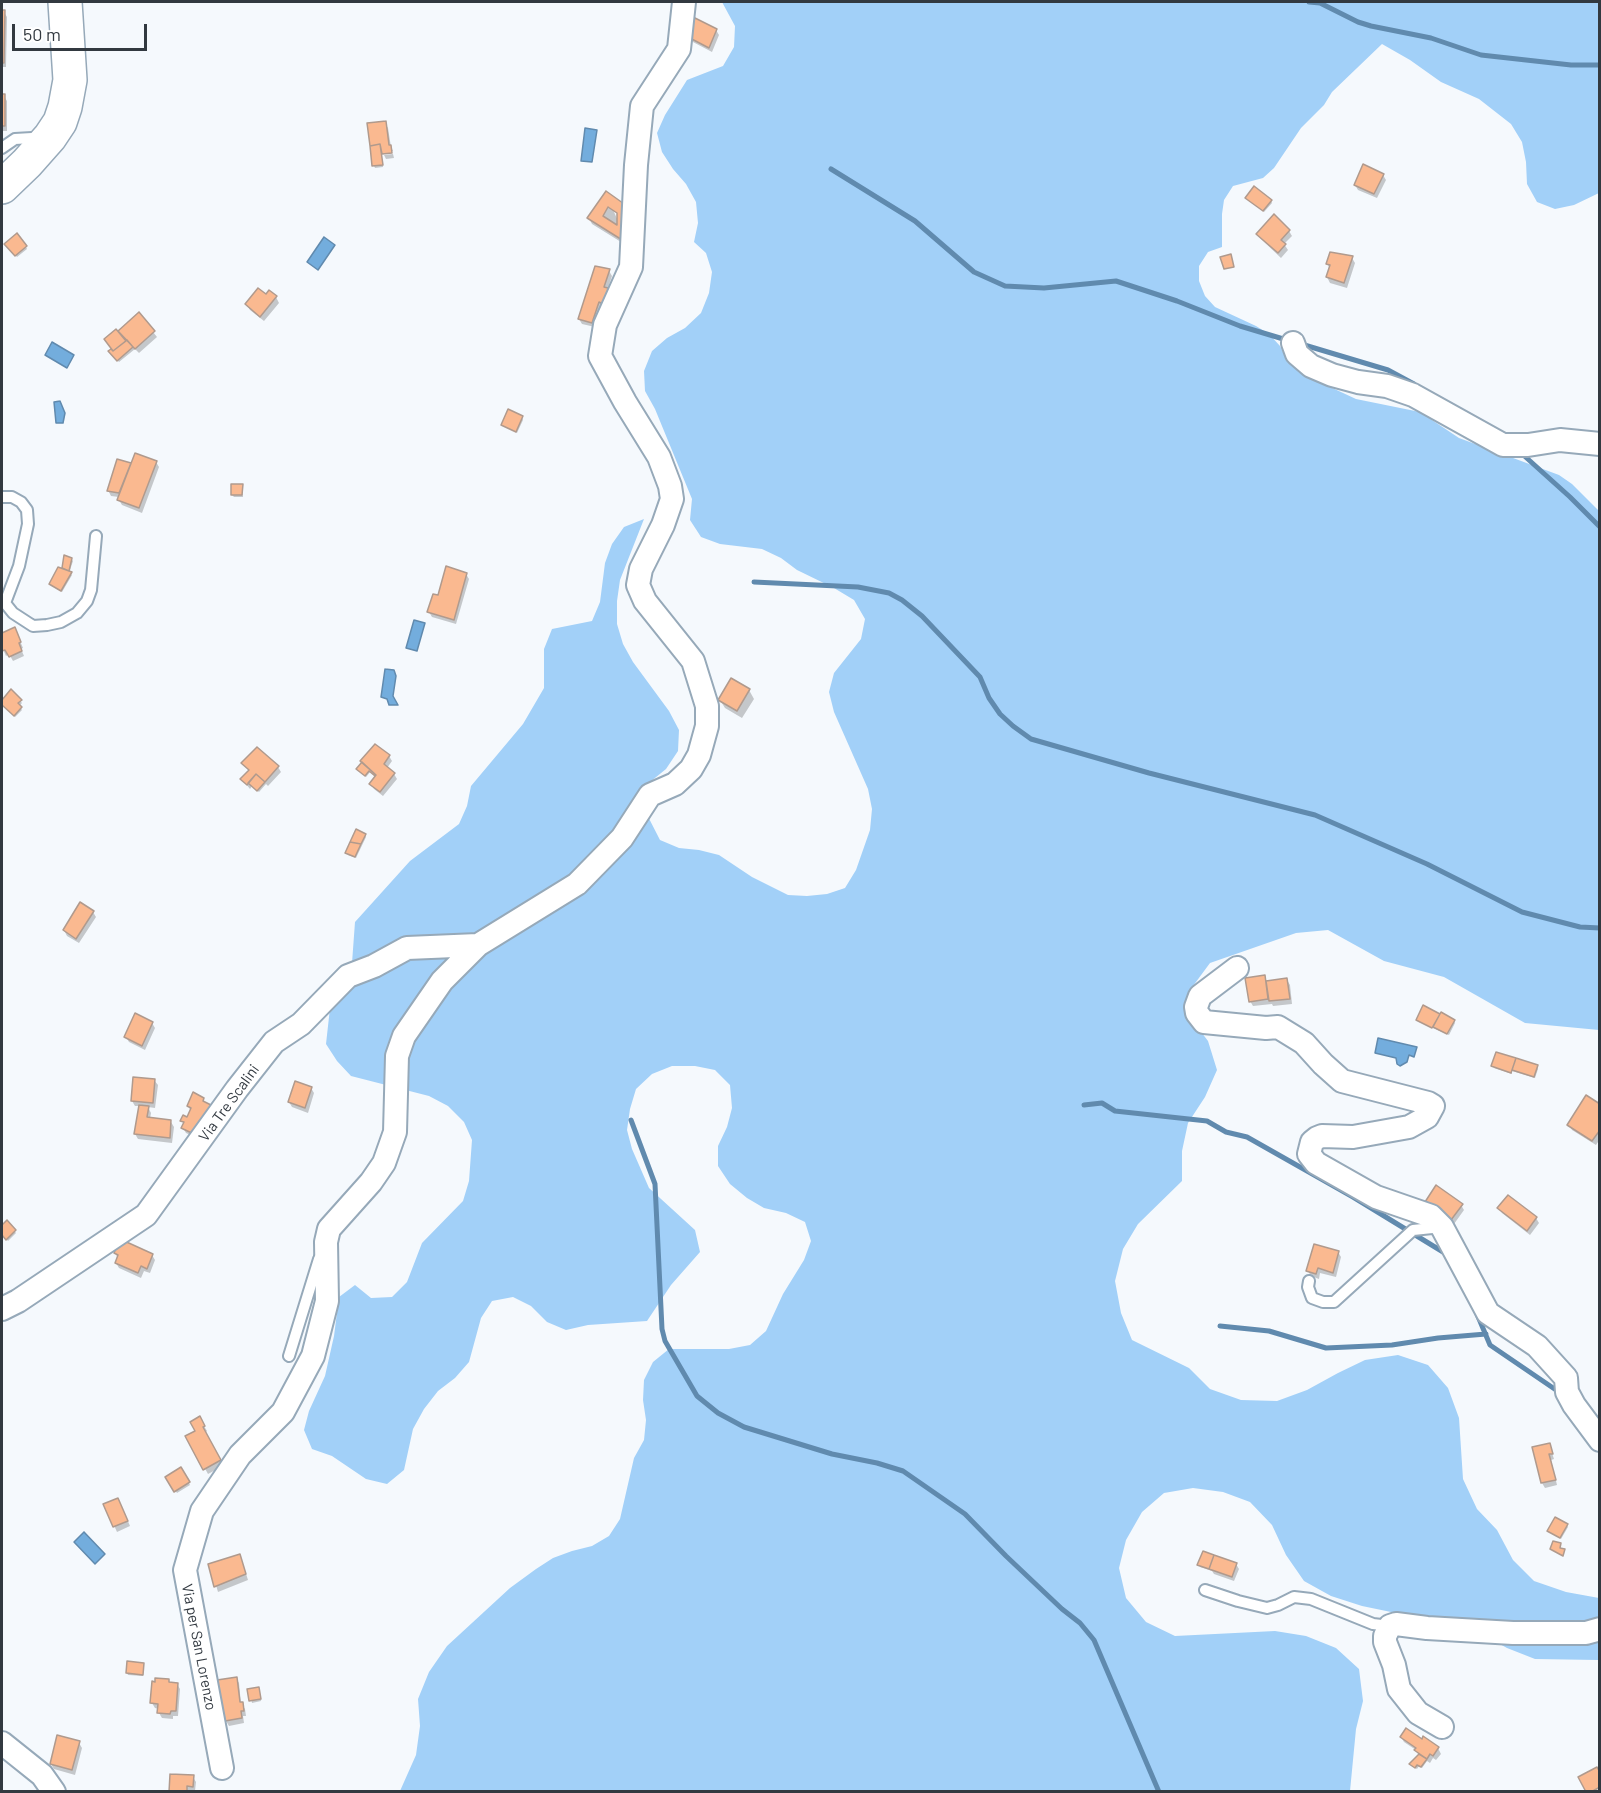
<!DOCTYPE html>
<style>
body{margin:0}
#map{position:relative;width:1601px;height:1793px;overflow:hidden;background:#f5f9fd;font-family:Barlow,sans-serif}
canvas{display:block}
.frame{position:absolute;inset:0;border:3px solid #323940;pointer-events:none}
.scale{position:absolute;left:12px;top:24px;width:135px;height:27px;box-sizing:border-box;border:3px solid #323940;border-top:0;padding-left:8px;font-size:18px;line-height:21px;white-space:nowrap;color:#323940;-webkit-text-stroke:4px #fff;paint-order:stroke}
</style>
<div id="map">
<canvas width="1601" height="1793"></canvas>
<div class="frame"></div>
<div class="scale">50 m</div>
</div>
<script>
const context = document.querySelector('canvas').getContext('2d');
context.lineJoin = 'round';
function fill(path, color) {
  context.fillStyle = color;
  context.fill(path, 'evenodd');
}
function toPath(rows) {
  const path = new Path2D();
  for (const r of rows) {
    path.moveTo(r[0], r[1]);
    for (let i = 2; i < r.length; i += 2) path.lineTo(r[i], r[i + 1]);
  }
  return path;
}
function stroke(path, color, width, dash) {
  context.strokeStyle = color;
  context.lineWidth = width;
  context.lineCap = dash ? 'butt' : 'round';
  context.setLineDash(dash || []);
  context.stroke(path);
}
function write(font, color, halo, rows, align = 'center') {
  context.font = font + ' Barlow,sans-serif';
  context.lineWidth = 5;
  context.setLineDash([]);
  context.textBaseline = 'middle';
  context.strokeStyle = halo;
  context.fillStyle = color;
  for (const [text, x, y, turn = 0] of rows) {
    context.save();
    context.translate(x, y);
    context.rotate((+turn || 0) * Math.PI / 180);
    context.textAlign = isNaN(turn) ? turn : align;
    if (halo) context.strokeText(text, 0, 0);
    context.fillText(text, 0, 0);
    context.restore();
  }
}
const forest = toPath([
 [722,2,1599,2,1599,193,1574,205,1555,209,1537,202,1527,184,1526,162,1522,142,1511,124,1479,99,1441,82,1410,60,1382,44,1332,92,1324,105,1301,128,1274,168,1263,178,1233,186,1224,200,1222,214,1222,247,1208,252,1199,266,1199,281,1205,296,1215,307,1256,326,1269,334,1280,346,1287,360,1300,371,1328,386,1356,399,1420,412,1459,438,1559,475,1572,484,1599,511,1599,1030,1525,1023,1444,977,1384,961,1328,930,1296,933,1210,963,1193,986,1189,1016,1208,1041,1217,1070,1205,1097,1188,1123,1182,1151,1182,1181,1138,1224,1123,1249,1115,1281,1121,1313,1132,1340,1189,1368,1210,1389,1241,1400,1277,1401,1307,1390,1338,1373,1365,1360,1398,1355,1428,1365,1448,1388,1459,1418,1463,1479,1477,1509,1497,1530,1513,1560,1534,1581,1566,1592,1599,1598,1599,1658,1598,1660,1535,1659,1507,1648,1480,1633,1449,1629,1391,1612,1362,1606,1331,1596,1304,1581,1286,1555,1272,1525,1250,1502,1223,1492,1193,1488,1164,1493,1142,1512,1126,1540,1119,1568,1126,1598,1146,1622,1175,1636,1275,1631,1306,1636,1336,1648,1359,1669,1363,1701,1356,1729,1350,1791,400,1791,416,1755,420,1726,418,1699,429,1672,447,1646,510,1588,536,1569,553,1558,572,1551,592,1546,609,1536,620,1519,634,1458,644,1440,646,1420,643,1400,644,1380,653,1362,669,1349,729,1349,750,1345,766,1331,783,1294,804,1260,811,1241,805,1222,786,1213,764,1208,747,1198,730,1184,718,1166,718,1146,727,1127,732,1108,730,1085,715,1070,695,1066,672,1066,652,1074,636,1089,630,1109,627,1130,632,1149,649,1188,695,1230,700,1252,671,1285,647,1321,588,1325,566,1330,547,1322,531,1306,513,1297,492,1301,481,1318,469,1362,455,1378,438,1391,424,1409,413,1429,404,1470,387,1484,366,1479,332,1456,312,1449,304,1430,309,1411,325,1376,334,1336,339,1297,355,1285,371,1298,392,1297,407,1282,422,1243,463,1201,469,1181,472,1140,464,1122,448,1106,429,1096,351,1076,337,1061,326,1044,331,999,352,963,355,922,410,861,459,824,467,806,471,786,523,724,544,688,544,649,552,629,592,621,600,602,605,563,612,544,624,527,644,519,620,580,617,601,617,624,623,644,633,662,669,711,679,730,678,751,666,769,650,782,639,799,660,840,679,848,699,850,719,855,752,877,788,895,807,896,827,894,845,888,856,870,870,830,872,809,868,789,834,712,829,692,834,673,861,639,865,619,854,600,834,588,797,570,781,558,762,549,720,544,701,537,690,520,692,499,655,409,645,391,644,371,652,351,667,338,685,328,701,313,709,293,712,272,706,253,694,242,698,223,696,202,686,184,673,169,662,152,657,133,665,115,687,80,723,66,734,47,735,26]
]);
const water = toPath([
 [585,128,597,130,592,162,581,161,585,128],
 [324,237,335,245,318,270,307,262,324,237],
 [52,342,74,355,67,368,45,355,52,342],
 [60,401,65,413,63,423,56,423,54,402,60,401],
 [414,620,425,623,417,651,406,648,414,620],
 [385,669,394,670,396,676,393,696,398,705,389,705,387,699,381,697,385,669],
 [1378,1038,1417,1047,1414,1057,1409,1055,1407,1062,1400,1066,1397,1064,1396,1058,1375,1053,1378,1038],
 [84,1532,105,1554,95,1564,74,1542,84,1532]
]);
const shadow = toPath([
 [2,12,4,12,7,17,6,67,2,67],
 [716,30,719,35,712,52,691,41,688,36],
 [2,96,4,96,7,101,7,131,2,131],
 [385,123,388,128,391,147,393,151,383,153,381,150,383,167,375,168,374,166],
 [393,154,394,158,386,159,384,155],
 [1383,175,1386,180,1377,198,1358,190,1355,185],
 [606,193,629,247,592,224,589,218],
 [1247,198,1271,201,1272,203,1264,212],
 [1289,231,1292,236,1284,244,1288,250,1281,258,1261,239,1258,234],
 [7,246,26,247,27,249,17,257],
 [1352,258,1355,263,1347,288,1330,283,1327,277,1330,268,1327,264],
 [609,271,612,276,595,327,582,324,579,319],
 [266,296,276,297,279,303,264,321,250,310,247,305],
 [139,314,157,337,139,353,135,349,119,362,110,352,113,349,118,333],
 [522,417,523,420,517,433,503,425],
 [118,461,132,465,156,462,159,467,142,513,122,505,119,500,119,497,111,496,108,490],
 [242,486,243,497,234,497,232,495],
 [65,557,71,559,73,561,69,573,72,575,62,592,52,586,63,570],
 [466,574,469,579,456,624,432,617,429,612,439,597],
 [15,629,23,648,21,649,24,656,13,661,9,654,6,656,2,647,2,635],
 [749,690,754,699,742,718,725,708,720,700],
 [11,691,22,703,19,706,22,710,15,717,2,704,2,702],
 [375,746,389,756,392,761,387,768,394,774,397,779,383,796,374,789,371,784,377,776,371,771,366,777,359,771],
 [243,763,278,767,281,772,268,786,266,784,259,792,252,786,250,789,242,779,249,771],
 [365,835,366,837,356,858,348,855,347,853],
 [93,912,96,917,79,943,67,936,64,930],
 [1264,977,1267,982,1287,980,1290,985,1292,1004,1273,1006,1272,1004,1253,1006,1250,1001],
 [1424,1007,1454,1021,1455,1023,1449,1035,1419,1022,1417,1020],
 [152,1023,155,1028,145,1050,129,1042,126,1037],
 [1493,1066,1537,1066,1538,1069,1535,1078,1512,1071,1512,1074,1494,1068],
 [154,1080,158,1085,155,1108,148,1107,151,1113,150,1119,171,1122,174,1127,172,1143,138,1139,135,1134,140,1106,135,1106,132,1101],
 [311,1088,314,1093,308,1113,292,1107,289,1102],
 [203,1099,207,1105,199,1139,186,1133,183,1128,184,1125,182,1121,188,1118,191,1111,188,1106],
 [1600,1105,1600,1139,1596,1145,1572,1130,1569,1125],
 [1461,1205,1464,1210,1454,1224,1430,1207],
 [1499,1208,1536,1218,1539,1223,1530,1235,1502,1213],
 [7,1222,16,1233,8,1241,2,1234,2,1226],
 [1338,1252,1341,1257,1336,1277,1320,1273,1319,1279,1311,1276,1308,1271],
 [115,1253,152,1255,155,1260,150,1273,144,1271,141,1278,119,1268,116,1263,118,1258],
 [199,1418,207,1431,205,1433,223,1466,208,1474,187,1436,197,1431],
 [1549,1444,1554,1459,1551,1460,1557,1485,1545,1488,1542,1483,1534,1448],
 [180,1469,190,1485,177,1493,167,1478],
 [105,1505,121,1505,130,1526,117,1532],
 [1567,1525,1568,1527,1561,1539,1549,1531],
 [242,1561,248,1580,218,1592,210,1565],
 [1236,1564,1239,1569,1234,1581,1214,1574,1212,1571,1200,1567,1199,1565],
 [143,1664,143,1676,128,1675,127,1673],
 [236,1678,239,1683,241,1704,245,1709,246,1716,243,1716,244,1723,229,1726,226,1721],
 [168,1681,170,1684,177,1684,180,1689,178,1716,173,1716,173,1719,162,1718,159,1713,159,1709,155,1708,152,1703,156,1684],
 [258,1688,261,1701,252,1703,249,1690],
 [1401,1737,1422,1741,1424,1738,1438,1748,1441,1754,1436,1760,1433,1758,1430,1763,1427,1761,1422,1768,1419,1766,1417,1769,1412,1766,1419,1756,1416,1750,1404,1742],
 [79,1743,82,1748,75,1775,54,1769,51,1764],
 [193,1777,196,1782,195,1791,170,1792]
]);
const stream = toPath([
 [1309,2,1320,3,1358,22,1371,26,1431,38,1481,55,1571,65,1600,65],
 [831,169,915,221,974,272,1005,286,1044,288,1116,281,1177,301,1240,326,1290,341],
 [1301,344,1388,370,1414,384],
 [1520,452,1570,497,1600,527],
 [754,582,858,587,889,593,902,600,922,616,980,677,989,698,1000,714,1013,726,1031,739,1149,773,1315,815,1427,864,1522,912,1580,927,1600,928],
 [1084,1105,1102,1103,1115,1111,1207,1121,1226,1132,1247,1137,1353,1197,1448,1255],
 [631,1120,655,1184,662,1329,665,1341,697,1396,718,1413,744,1427,832,1454,877,1463,903,1471,965,1514,1006,1556,1062,1609,1080,1623,1094,1640,1159,1792],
 [1477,1314,1490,1345,1559,1392],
 [1220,1326,1269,1331,1326,1348,1392,1345,1438,1338,1486,1334]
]);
const building = toPath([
 [2,10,5,10,4,63,2,63,2,10],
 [695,18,717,29,709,48,686,36,695,18],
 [2,94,5,94,5,126,2,126,2,94],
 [386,121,389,145,391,145,392,153,382,154,380,144,370,146,367,123,386,121],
 [380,144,383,165,372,166,370,146,380,144],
 [1363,164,1384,174,1374,194,1354,185,1363,164],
 [1254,186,1272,200,1263,211,1245,198,1254,186],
 [606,191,627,206,627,243,587,218,606,191],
 [608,207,617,213,617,225,603,216,608,207],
 [1274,214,1290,230,1281,240,1286,244,1278,253,1256,234,1274,214],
 [17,233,27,246,15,256,4,244,17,233],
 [1330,252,1353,256,1344,283,1326,277,1330,265,1326,264,1330,252],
 [1231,254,1234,267,1224,269,1220,257,1231,254],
 [595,266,610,269,604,287,616,290,610,308,599,302,592,323,578,319,595,266],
 [258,288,266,294,269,290,277,296,260,317,245,304,258,288],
 [139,312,155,331,135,349,118,331,139,312],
 [116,329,126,341,113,351,104,339,116,329],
 [127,340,133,347,117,361,108,351,111,349,113,351,127,340],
 [508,409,523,416,516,432,501,425,508,409],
 [135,453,157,461,139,508,117,500,135,453],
 [117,459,131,463,119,493,107,491,117,459],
 [231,484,243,484,242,495,231,495,231,484],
 [64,555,72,558,69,571,62,568,64,555],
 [446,566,467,573,454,620,427,612,433,594,438,595,446,566],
 [58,567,72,572,61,591,49,584,58,567],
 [15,627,21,642,19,643,22,651,9,657,5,650,2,651,2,633,15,627],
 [731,678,750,689,737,711,718,700,731,678],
 [11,689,22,700,18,703,22,707,14,716,2,705,2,700,11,689],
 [375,744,390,755,384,764,395,773,380,792,369,784,376,775,360,761,375,744],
 [257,747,279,766,265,782,256,774,247,785,240,779,249,770,241,763,257,747],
 [362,762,376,775,375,776,369,771,365,776,356,769,362,762],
 [256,774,265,782,257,791,248,783,256,774],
 [356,829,366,834,361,844,350,842,356,829],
 [350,842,361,844,355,857,345,853,350,842],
 [80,902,94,911,76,939,63,930,80,902],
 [1265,975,1268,999,1249,1002,1245,978,1265,975],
 [1287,978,1290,999,1269,1001,1266,981,1287,978],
 [1423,1005,1440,1014,1432,1028,1416,1020,1423,1005],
 [1441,1012,1455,1020,1447,1034,1433,1027,1441,1012],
 [135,1013,153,1022,142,1046,124,1037,135,1013],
 [1496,1052,1516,1058,1511,1073,1491,1066,1496,1052],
 [1516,1058,1538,1065,1534,1077,1512,1070,1516,1058],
 [133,1077,155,1079,153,1103,131,1101,133,1077],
 [295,1081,312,1087,305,1108,288,1102,295,1081],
 [193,1092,204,1098,203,1101,213,1106,196,1135,181,1128,184,1122,180,1121,183,1115,187,1117,191,1108,187,1106,193,1092],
 [1586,1095,1600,1104,1600,1130,1592,1141,1567,1125,1586,1095],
 [139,1105,149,1106,147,1117,171,1120,170,1138,134,1134,139,1105],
 [1436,1185,1463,1204,1451,1220,1425,1202,1436,1185],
 [1508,1195,1537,1217,1527,1231,1497,1208,1508,1195],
 [7,1220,16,1230,6,1240,2,1235,2,1225,7,1220],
 [120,1239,153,1254,147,1269,141,1266,138,1273,115,1263,118,1255,114,1253,120,1239],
 [1314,1244,1339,1251,1333,1273,1318,1268,1316,1274,1306,1271,1314,1244],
 [200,1416,205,1426,203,1427,221,1460,203,1470,185,1436,195,1431,190,1422,200,1416],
 [1550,1443,1553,1454,1549,1454,1556,1480,1541,1483,1532,1447,1550,1443],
 [181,1467,190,1482,174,1492,165,1477,181,1467],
 [118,1498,128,1521,113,1527,103,1504,118,1498],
 [1555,1517,1568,1524,1560,1538,1547,1531,1555,1517],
 [1553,1541,1561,1543,1560,1548,1565,1549,1563,1556,1550,1549,1553,1541],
 [1203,1551,1214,1555,1209,1569,1197,1565,1203,1551],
 [240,1554,246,1574,214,1587,208,1564,240,1554],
 [1214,1555,1237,1563,1232,1577,1209,1569,1214,1555],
 [127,1661,144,1663,143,1675,126,1673,127,1661],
 [237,1677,240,1702,243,1702,244,1711,241,1711,242,1718,225,1721,217,1680,237,1677],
 [155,1678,169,1679,169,1682,178,1683,176,1711,171,1711,170,1714,157,1713,158,1704,150,1703,152,1681,155,1682,155,1678],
 [259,1687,261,1699,249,1701,247,1689,259,1687],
 [1406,1728,1422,1739,1423,1736,1439,1747,1433,1756,1430,1754,1427,1759,1414,1750,1416,1748,1400,1737,1406,1728],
 [57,1735,80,1741,72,1770,50,1764,57,1735],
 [1419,1754,1427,1759,1421,1767,1417,1765,1415,1768,1409,1764,1419,1754],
 [1597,1767,1600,1772,1600,1787,1591,1792,1586,1792,1578,1777,1597,1767],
 [170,1774,194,1775,193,1787,187,1786,187,1792,169,1792,170,1774]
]);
const lane = toPath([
 [2,148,15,139,32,138,38,141],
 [2,497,12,497,21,502,27,510,28,524,19,566,5,603,13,613,33,626,47,625,61,622,77,613,87,601,91,590,96,536],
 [1309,1281,1308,1287,1312,1298,1323,1302,1334,1302,1413,1230,1442,1227],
 [289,1356,319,1259],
 [1205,1590,1238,1601,1267,1608,1278,1605,1294,1597,1311,1599,1373,1624,1390,1626]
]);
const street = toPath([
 [1293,343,1297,354,1311,366,1332,375,1358,382,1387,386,1413,395,1503,445,1528,445,1560,440,1600,444],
 [1237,968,1200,996,1196,1007,1197,1013,1204,1022,1266,1028,1278,1027,1304,1043,1323,1064,1342,1081,1428,1103,1433,1106,1427,1117,1409,1127,1353,1137,1322,1136,1317,1138,1312,1142,1309,1154,1316,1163,1376,1197,1431,1216,1442,1227,1488,1313,1537,1346,1566,1378,1567,1392,1574,1405,1600,1440],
 [2,1309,18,1301,146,1215,237,1089,274,1042,301,1024,348,976,374,966,407,948,478,945],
 [1442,1727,1418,1713,1399,1689,1394,1665,1385,1642,1385,1636,1390,1626,1396,1624,1427,1628,1513,1633,1586,1633,1600,1629],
 [2,1743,42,1775,54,1792],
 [222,1768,185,1570,202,1511,240,1455,283,1412,313,1356,327,1301,326,1242,329,1229,371,1182,384,1163,395,1132,397,1056,404,1036,442,981,478,945,577,884,622,838,650,795,675,784,691,769,699,755,707,726,707,706,693,661,645,601,638,585,641,569,663,525,672,499,670,486,659,457,625,402,600,356,605,325,631,267,636,165,642,106,679,49,684,2]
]);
const primary = toPath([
 [2,187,27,163,50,137,60,122,65,107,70,80,65,2]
]);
const streetNames = [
 ["Via Tre Scalini",229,1103,-54],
 ["Via per San Lorenzo",199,1647,79]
];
fill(forest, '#a2d0f8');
fill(water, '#73addd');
stroke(water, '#608aae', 1.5);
fill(shadow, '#0003');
stroke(stream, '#608aae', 5);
fill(building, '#fab990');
stroke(building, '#b09a8d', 1.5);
stroke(lane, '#96a9b9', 14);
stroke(street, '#96a9b9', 26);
stroke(primary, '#96a9b9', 36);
stroke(lane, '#fff', 10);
stroke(street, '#fff', 22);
stroke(primary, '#fff', 33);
write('15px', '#323940', '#fff', streetNames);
</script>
